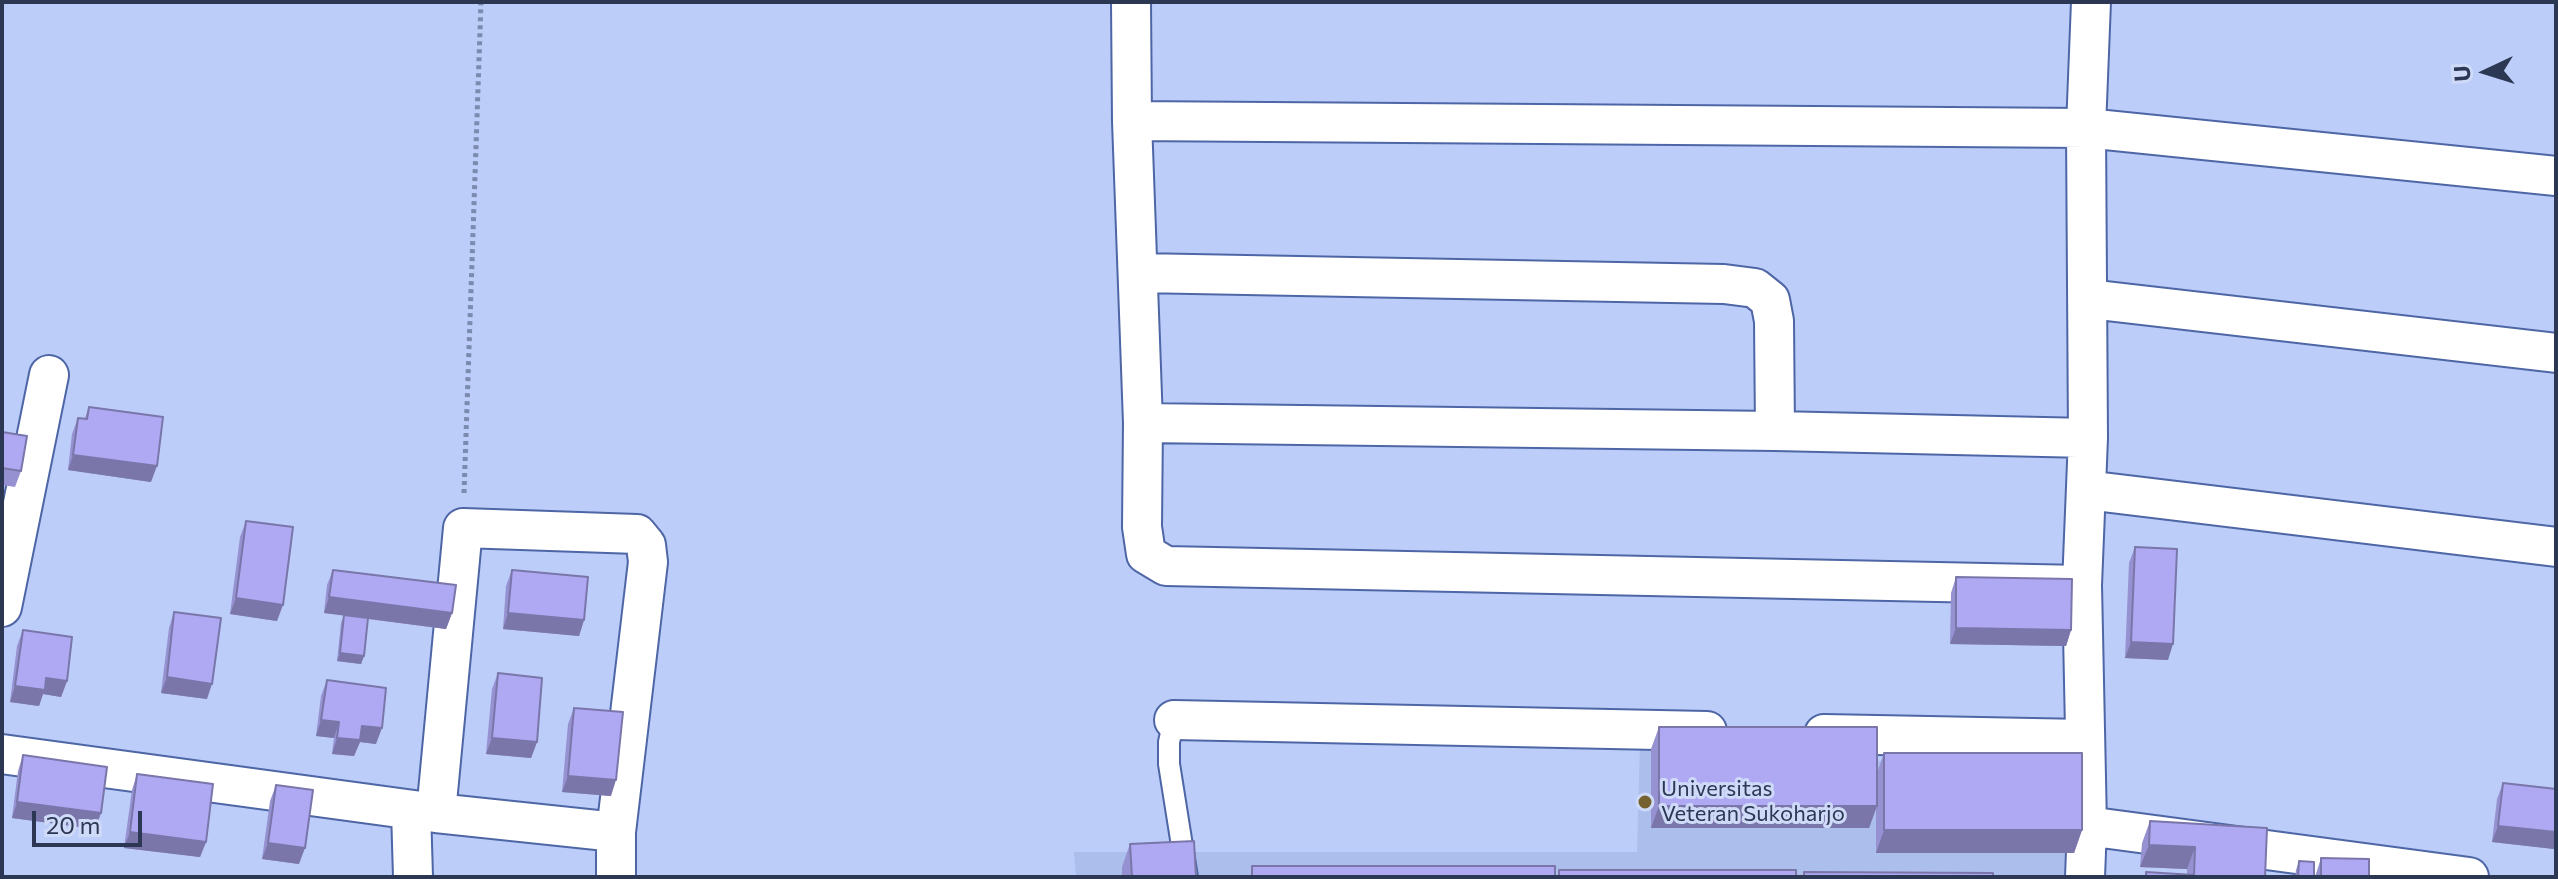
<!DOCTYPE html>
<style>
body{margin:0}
#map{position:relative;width:2558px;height:879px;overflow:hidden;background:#bbcdf8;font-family:Commissioner,sans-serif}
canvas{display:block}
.frame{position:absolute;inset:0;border:4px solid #2c3754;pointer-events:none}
.north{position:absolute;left:2446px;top:32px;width:80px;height:80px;-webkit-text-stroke:6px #cedaf7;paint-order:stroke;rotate:266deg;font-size:22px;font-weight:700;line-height:32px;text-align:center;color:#2c3754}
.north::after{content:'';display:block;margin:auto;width:28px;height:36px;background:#2c3754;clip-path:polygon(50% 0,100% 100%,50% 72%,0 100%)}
.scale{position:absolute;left:32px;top:811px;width:110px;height:36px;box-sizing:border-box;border:4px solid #2c3754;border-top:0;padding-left:10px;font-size:24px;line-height:28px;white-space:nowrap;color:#2c3754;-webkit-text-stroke:6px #cedaf7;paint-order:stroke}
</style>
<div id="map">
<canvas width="2558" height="879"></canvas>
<div class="frame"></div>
<div class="north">U</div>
<div class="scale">20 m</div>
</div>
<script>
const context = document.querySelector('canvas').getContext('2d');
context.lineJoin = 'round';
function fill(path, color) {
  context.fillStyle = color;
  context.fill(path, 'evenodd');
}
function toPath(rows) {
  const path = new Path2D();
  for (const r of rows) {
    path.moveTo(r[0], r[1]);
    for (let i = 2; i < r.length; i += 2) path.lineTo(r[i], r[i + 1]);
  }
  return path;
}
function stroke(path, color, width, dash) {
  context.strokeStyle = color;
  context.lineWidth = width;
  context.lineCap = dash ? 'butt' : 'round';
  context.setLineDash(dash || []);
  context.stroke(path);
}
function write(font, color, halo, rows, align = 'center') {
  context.font = font + ' Commissioner,sans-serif';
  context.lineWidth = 6;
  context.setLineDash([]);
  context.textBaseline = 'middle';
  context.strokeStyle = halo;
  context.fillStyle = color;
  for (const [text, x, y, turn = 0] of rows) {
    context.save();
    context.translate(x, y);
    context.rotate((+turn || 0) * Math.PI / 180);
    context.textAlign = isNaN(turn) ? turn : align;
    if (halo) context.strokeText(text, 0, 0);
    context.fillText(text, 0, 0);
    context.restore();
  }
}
const built = toPath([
 [1640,744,1874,761,2084,759,2084,877,1076,877,1074,852,1637,852]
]);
const path = toPath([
 [464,493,481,2]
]);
const lane = toPath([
 [1174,720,1169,742,1169,764,1187,877]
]);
const street = toPath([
 [1131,2,1132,121,1143,423,1142,527,1146,554,1166,566,2082,585],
 [1132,121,2086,128,2556,176],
 [1139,273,1724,284,1755,288,1770,300,1774,321,1775,431],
 [2089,299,2556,353],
 [1143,423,1775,431,2088,438],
 [2086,490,2556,547],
 [2,607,49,375],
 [1174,720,1707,731],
 [1824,734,2084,739],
 [2,754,436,813,616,832,616,877],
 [411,810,413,877],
 [436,813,463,528,637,534,646,545,648,562,616,832],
 [2087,826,2469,877],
 [2085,877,2087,826,2082,585,2088,438,2086,128,2091,2]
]);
const wall = toPath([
 [89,407,151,482,68,470,72,434,78,418,85,418],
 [2,432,21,471,15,487,2,485],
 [246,521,277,621,230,614,240,537],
 [2135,547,2168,660,2125,658,2129,563],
 [333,570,452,613,446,629,368,619,364,656,361,664,337,661,341,623,344,615,324,613,327,585],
 [512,570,584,620,579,636,503,629,506,586],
 [1956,577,2071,630,2066,646,1950,644,1951,593],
 [174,612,207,699,161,693,169,628],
 [23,630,67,681,61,697,43,694,39,706,10,702,17,646],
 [498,673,537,742,531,758,486,754,492,689],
 [327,680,376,744,360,742,354,756,332,754,334,738,316,736,321,696],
 [574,708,611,796,562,792,568,724],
 [1659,727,1877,773,1884,753,2082,830,2074,853,1876,853,1876,808,1869,828,1651,828,1651,749],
 [23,755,101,813,95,829,12,818,18,771],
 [137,774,206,842,200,857,124,848,132,790],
 [2503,783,2554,849,2492,842,2497,799],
 [276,785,299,864,262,859,270,801],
 [2150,821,2265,877,2145,877,2146,872,2187,875,2187,869,2140,867,2142,843],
 [1130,844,1196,877,1122,877,1122,867],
 [2321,858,2369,877,2315,877],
 [2299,861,2314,877,2295,877,2296,870]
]);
const shadedWall = toPath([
 [73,455,157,466,151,482,68,470],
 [329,597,452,613,446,629,324,613],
 [236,598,283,605,277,621,230,614],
 [508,613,584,620,579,636,503,629],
 [1956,628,2071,630,2066,646,1950,644],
 [2131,642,2173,644,2168,660,2125,658],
 [340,653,364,656,361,664,337,661],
 [167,677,212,684,207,699,161,693],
 [46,678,67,681,61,697,43,694,39,706,10,702,15,686],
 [321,720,339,722,334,738,316,736],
 [362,726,382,728,376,744,360,742,354,756,332,754,337,738],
 [492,738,537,742,531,758,486,754],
 [568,776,616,780,611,796,562,792],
 [17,802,101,813,95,829,12,818],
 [1659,806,1877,806,1869,828,1651,828],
 [2498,826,2556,832,2556,842,2554,849,2492,842],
 [1884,830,2082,830,2074,853,1876,853],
 [130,832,206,842,200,857,124,848],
 [268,843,305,848,299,864,262,859],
 [2149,845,2195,847,2187,869,2140,867]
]);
const building = toPath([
 [89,407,163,417,157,466,73,455,78,418,87,419,89,407],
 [2,432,27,436,21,471,2,468,2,432],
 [246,521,293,527,283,605,236,598,246,521],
 [2135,547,2177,549,2173,644,2131,642,2135,547],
 [333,570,456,585,452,613,329,597,333,570],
 [512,570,588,577,584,620,508,613,512,570],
 [1956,577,2072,579,2071,630,1956,628,1956,577],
 [174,612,221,618,212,684,167,677,174,612],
 [344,615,368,618,364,656,340,653,344,615],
 [23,630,72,637,67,681,46,678,45,690,15,686,23,630],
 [498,673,542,678,537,742,492,738,498,673],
 [327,680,386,688,382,728,362,726,360,740,337,738,339,722,321,720,327,680],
 [574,708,623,712,616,780,568,776,574,708],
 [1659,727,1877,727,1877,806,1659,806,1659,727],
 [1884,753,2082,753,2082,830,1884,830,1884,753],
 [23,755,107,767,101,813,17,802,23,755],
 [137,774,213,784,206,842,130,832,137,774],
 [2503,783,2556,789,2556,832,2498,826,2503,783],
 [276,785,313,790,305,848,268,843,276,785],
 [2150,821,2267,828,2265,877,2146,877,2146,872,2194,875,2195,847,2149,845,2150,821],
 [1194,841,1196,877,1132,877,1130,844,1194,841],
 [2321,858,2369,859,2369,877,2321,877,2321,858],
 [2299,861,2314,862,2314,877,2298,877,2299,861],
 [1252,866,1555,866,1555,877,1252,877,1252,866],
 [1559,870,1796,870,1796,877,1559,877,1559,870],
 [1804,872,1993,873,1993,877,1804,877,1804,872]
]);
const markers = [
 [1645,802,8,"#766231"]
];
const poiNames = [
 ["Universitas",1661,789],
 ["Veteran Sukoharjo",1661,814]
];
fill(built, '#abbeec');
stroke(lane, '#4e66a5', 24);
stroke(street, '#4e66a5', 42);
stroke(path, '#7b8aae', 5, [4, 4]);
stroke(lane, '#fff', 20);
stroke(street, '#fff', 38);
fill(wall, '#9691d1');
fill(shadedWall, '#7a76aa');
fill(building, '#afa9f3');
stroke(building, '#7a76aa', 2);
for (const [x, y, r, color] of markers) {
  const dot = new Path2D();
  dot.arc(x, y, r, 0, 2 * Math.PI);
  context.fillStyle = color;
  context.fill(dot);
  stroke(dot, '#cedaf7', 3);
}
write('22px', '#2c3754', '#cedaf7', poiNames, 'left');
</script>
